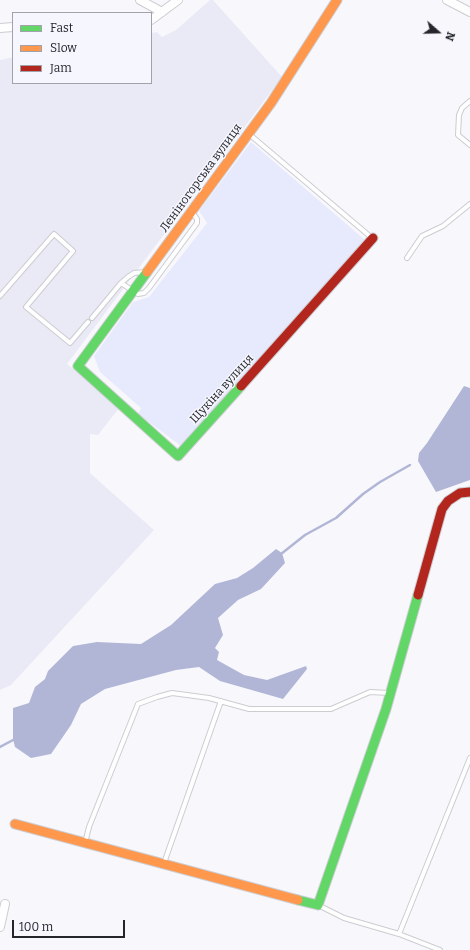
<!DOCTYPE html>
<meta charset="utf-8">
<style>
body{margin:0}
#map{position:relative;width:470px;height:950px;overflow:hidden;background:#f8f8fc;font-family:Bitter,serif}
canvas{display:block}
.legend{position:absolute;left:12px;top:12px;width:140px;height:72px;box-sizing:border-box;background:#f6f7fe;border:1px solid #a2a3aa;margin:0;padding:5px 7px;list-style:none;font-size:12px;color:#25262c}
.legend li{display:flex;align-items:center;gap:8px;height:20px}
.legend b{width:20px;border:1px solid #a2a3aa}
.north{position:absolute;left:418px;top:12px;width:40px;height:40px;-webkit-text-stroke:3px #f6f7fe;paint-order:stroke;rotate:110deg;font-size:11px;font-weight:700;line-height:16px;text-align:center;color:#25262c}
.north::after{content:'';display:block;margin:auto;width:14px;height:18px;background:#25262c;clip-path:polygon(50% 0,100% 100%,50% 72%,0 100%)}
.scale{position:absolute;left:12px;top:920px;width:113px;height:18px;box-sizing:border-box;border:2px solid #25262c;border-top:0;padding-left:5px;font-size:12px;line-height:14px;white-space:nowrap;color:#25262c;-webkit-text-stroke:3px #f6f7fe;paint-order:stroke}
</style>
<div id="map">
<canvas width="470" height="950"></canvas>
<ul class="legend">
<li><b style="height:5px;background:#63d668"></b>Fast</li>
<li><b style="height:5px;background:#ff974d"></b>Slow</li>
<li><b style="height:5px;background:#b3261e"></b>Jam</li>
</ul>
<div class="north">N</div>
<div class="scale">100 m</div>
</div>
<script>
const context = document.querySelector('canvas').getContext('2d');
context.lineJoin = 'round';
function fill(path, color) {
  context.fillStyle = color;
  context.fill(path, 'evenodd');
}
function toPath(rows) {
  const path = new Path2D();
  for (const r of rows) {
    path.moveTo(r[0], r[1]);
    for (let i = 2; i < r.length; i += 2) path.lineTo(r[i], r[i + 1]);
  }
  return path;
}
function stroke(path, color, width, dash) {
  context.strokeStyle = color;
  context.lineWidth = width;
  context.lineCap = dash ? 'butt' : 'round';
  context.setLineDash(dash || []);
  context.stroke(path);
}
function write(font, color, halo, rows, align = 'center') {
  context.font = font + ' Bitter,serif';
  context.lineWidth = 3;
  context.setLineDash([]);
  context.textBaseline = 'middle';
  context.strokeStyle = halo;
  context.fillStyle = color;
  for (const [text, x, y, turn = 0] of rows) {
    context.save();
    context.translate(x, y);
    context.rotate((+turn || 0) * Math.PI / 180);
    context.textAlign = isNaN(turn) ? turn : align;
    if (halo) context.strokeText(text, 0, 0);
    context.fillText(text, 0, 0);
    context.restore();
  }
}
const built = toPath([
 [210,0,213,0,282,77,67,364,120,407,98,435,90,434,90,473,154,530,11,685,0,690,0,60,13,57,13,83,151,83,151,33,157,32,162,37,176,30]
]);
const green = toPath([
 [251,142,365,240,181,446,138,414,141,408,100,372,94,356,133,302,149,297,207,223,199,211]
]);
const water = toPath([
 [464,386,470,388,470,480,436,492,418,461,419,453,427,443],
 [276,549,282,553,285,563,261,589,238,600,218,618,223,635,215,648,219,652,217,660,244,675,267,680,306,666,307,669,283,699,220,681,199,667,176,670,105,689,81,704,71,725,51,754,31,758,15,747,13,739,13,708,29,703,35,687,45,679,48,671,73,646,97,642,141,644,171,625,215,584,237,578,253,568]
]);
const stream = toPath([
 [281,554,305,535,336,518,363,494,380,482,410,465],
 [0,747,15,739]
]);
const lane = toPath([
 [470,101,462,108,459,115,458,135,470,145],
 [249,134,372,238],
 [407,258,422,236,443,226,470,204],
 [121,283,138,294,144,293,149,288,197,223,197,219,192,212],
 [0,296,54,234,73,251,26,307,70,343,88,322],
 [92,318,121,283,128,277,134,273,145,272],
 [85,843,89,827,138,704,157,697,172,693,209,698,249,709,331,709,370,692,390,693],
 [164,863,221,701],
 [318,905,344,918,399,934,440,950],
 [399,934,470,758]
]);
const street = toPath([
 [140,0,162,12],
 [447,0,470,12],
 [151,20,178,0],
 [0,28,13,27],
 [0,927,5,904]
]);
const fast = toPath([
 [147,272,78,366,178,456,241,386],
 [298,900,318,905,386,709,418,595]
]);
const slow = toPath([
 [147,272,271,103,337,0],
 [15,824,298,900]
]);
const jam = toPath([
 [241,386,373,238],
 [418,595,442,509,448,501,460,493,470,492]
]);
const streetNames = [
 ["Леніногорська вулиця",201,178,-54],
 ["Щукіна вулиця",222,389,-48]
];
fill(built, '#e9eaf5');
fill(green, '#e6eafc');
fill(water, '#b1b6d7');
stroke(stream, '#b1b6d7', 2.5);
stroke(lane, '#cccdd1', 6);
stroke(street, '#cccdd1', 10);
stroke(fast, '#cccdd1', 11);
stroke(slow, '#cccdd1', 11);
stroke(jam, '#cccdd1', 11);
stroke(lane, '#fefeff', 4);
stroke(street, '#fefeff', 8);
stroke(fast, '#63d668', 9);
stroke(slow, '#ff974d', 9);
stroke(jam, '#b3261e', 9);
write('12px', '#25262c', '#f6f7fe', streetNames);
</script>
